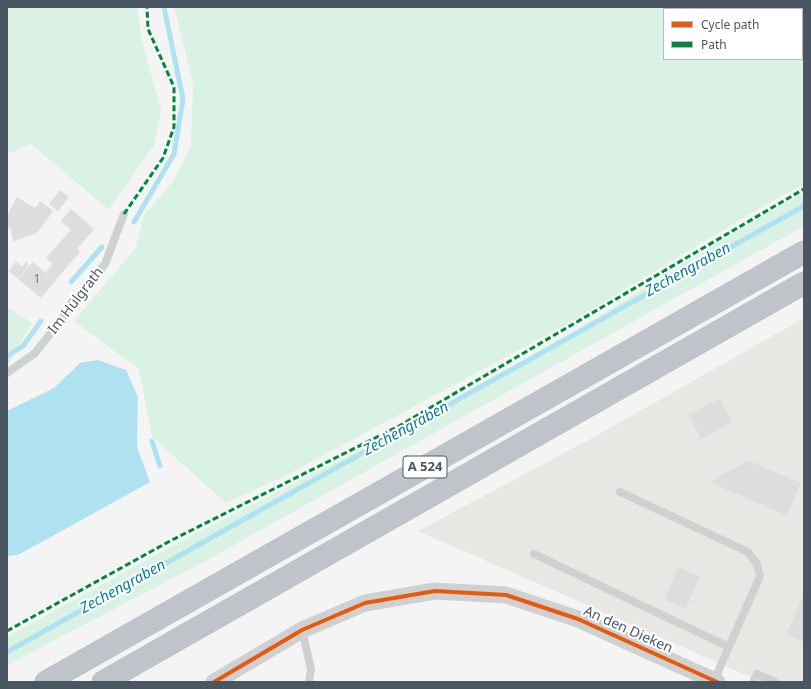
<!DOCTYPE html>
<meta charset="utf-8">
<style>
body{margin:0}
#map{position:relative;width:811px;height:689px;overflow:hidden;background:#f4f4f4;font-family:"Noto Sans",sans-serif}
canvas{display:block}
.frame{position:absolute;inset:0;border:8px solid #4a5661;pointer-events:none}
.legend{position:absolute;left:663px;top:8px;width:140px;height:52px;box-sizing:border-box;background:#fff;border:1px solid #b7bbc0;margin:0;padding:5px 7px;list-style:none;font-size:12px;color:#4a5661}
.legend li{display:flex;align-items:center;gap:8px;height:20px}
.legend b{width:20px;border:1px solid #b7bbc0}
</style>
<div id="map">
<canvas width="811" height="689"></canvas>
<div class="frame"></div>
<ul class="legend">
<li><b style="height:5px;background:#e8590c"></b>Cycle path</li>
<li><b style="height:5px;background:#00873e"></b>Path</li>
</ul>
</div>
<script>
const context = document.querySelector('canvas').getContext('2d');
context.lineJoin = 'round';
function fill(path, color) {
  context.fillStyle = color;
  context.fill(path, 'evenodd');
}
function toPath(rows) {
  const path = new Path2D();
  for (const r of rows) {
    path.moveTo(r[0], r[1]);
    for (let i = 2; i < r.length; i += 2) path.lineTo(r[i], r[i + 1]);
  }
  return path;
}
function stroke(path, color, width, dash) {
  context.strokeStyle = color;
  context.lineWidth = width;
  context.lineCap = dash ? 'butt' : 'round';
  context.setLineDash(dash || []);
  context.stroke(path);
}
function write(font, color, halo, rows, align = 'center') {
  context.font = font + ' "Noto Sans",sans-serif';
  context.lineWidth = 4;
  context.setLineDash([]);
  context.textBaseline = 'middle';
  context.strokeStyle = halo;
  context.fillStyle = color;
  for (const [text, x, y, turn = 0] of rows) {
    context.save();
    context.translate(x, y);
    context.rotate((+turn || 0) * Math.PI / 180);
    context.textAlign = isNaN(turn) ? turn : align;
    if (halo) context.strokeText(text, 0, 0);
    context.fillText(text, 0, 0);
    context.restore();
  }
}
const commercial = toPath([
 [804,318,804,682,762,682,418,531,596,436]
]);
const green = toPath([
 [7,7,137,7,142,42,161,110,154,145,109,210,31,144,7,154],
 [174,7,804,7,804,184,753,212,571,322,285,476,226,503,152,437,139,369,74,321,135,249,144,215,175,179,191,146,193,83],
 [664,9,802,9,802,59,664,59],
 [804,192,804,226,202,563,7,665,7,637,174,545,402,428,580,328,756,219],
 [7,307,32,323,7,367]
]);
const water = toPath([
 [98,360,126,370,138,397,137,447,150,482,18,555,7,556,7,411,54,388,80,363]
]);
const stream = toPath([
 [134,222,174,154,183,99,164,7],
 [71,282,102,247],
 [7,356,23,346,41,321],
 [152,441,160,466],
 [7,652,804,206]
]);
const building = toPath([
 [60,190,69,197,58,211,49,204,60,190],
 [17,197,35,208,41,201,53,211,37,233,13,241,11,228,7,226,7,216,17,197],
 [71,209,94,229,77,249,80,252,55,281,45,273,53,264,46,258,71,230,61,221,71,209],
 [16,262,22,267,26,262,29,265,18,279,9,271,16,262],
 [33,262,55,281,41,298,18,279,33,262],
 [720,398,732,422,701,439,688,414,720,398],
 [748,460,801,483,787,516,709,482,748,460],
 [678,567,700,576,686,609,664,599,678,567],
 [804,594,804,642,786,634,804,594]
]);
const service = toPath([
 [7,373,35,353,105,264,124,214],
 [620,492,748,552,757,564,760,576,714,681],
 [534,554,729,647],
 [302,630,311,669,309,682],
 [753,682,757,674,775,682]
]);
const minor = toPath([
 [214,682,302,630,365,603,435,591,506,595,578,619,717,682]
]);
const motorway = toPath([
 [46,682,804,252],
 [103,682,804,283]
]);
const quiet = toPath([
 [124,214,163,158,174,127,174,87,148,29,147,7],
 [7,631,170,541,399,426,804,189]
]);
const cycleway = toPath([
 [214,682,302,630,365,603,435,591,506,595,578,619,717,682]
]);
const numberNames = [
 ["1",37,280]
];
const shields = [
 [425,467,44]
];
const shieldNames = [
 ["A 524",425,467]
];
const streetNames = [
 ["Im Hülgrath",76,301,-52],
 ["An den Dieken",628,630,24]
];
const waterNames = [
 ["Zechengraben",688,270,-29],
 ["Zechengraben",406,429,-29],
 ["Zechengraben",123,587,-29]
];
fill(commercial, '#e8e7e3');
fill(green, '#d9f2e3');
fill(water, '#aee2f0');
stroke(stream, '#aee2f0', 5);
fill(building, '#ddddde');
stroke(building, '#e5e6e7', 1);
stroke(motorway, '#b9bec3', 23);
stroke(service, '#ced0d2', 8);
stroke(minor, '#ced0d2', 17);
stroke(motorway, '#bec4c9', 22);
stroke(quiet, '#00873e', 3, [6, 3]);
stroke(cycleway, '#e8590c', 4);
write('12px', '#707881', null, numberNames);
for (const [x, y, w] of shields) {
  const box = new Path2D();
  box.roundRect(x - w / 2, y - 11, w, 22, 3);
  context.fillStyle = '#fff';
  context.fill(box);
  stroke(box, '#4a5661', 1);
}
write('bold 13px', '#4a5661', null, shieldNames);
write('14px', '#4a5661', '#fff', streetNames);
write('italic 15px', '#0c7c9b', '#fff', waterNames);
</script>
